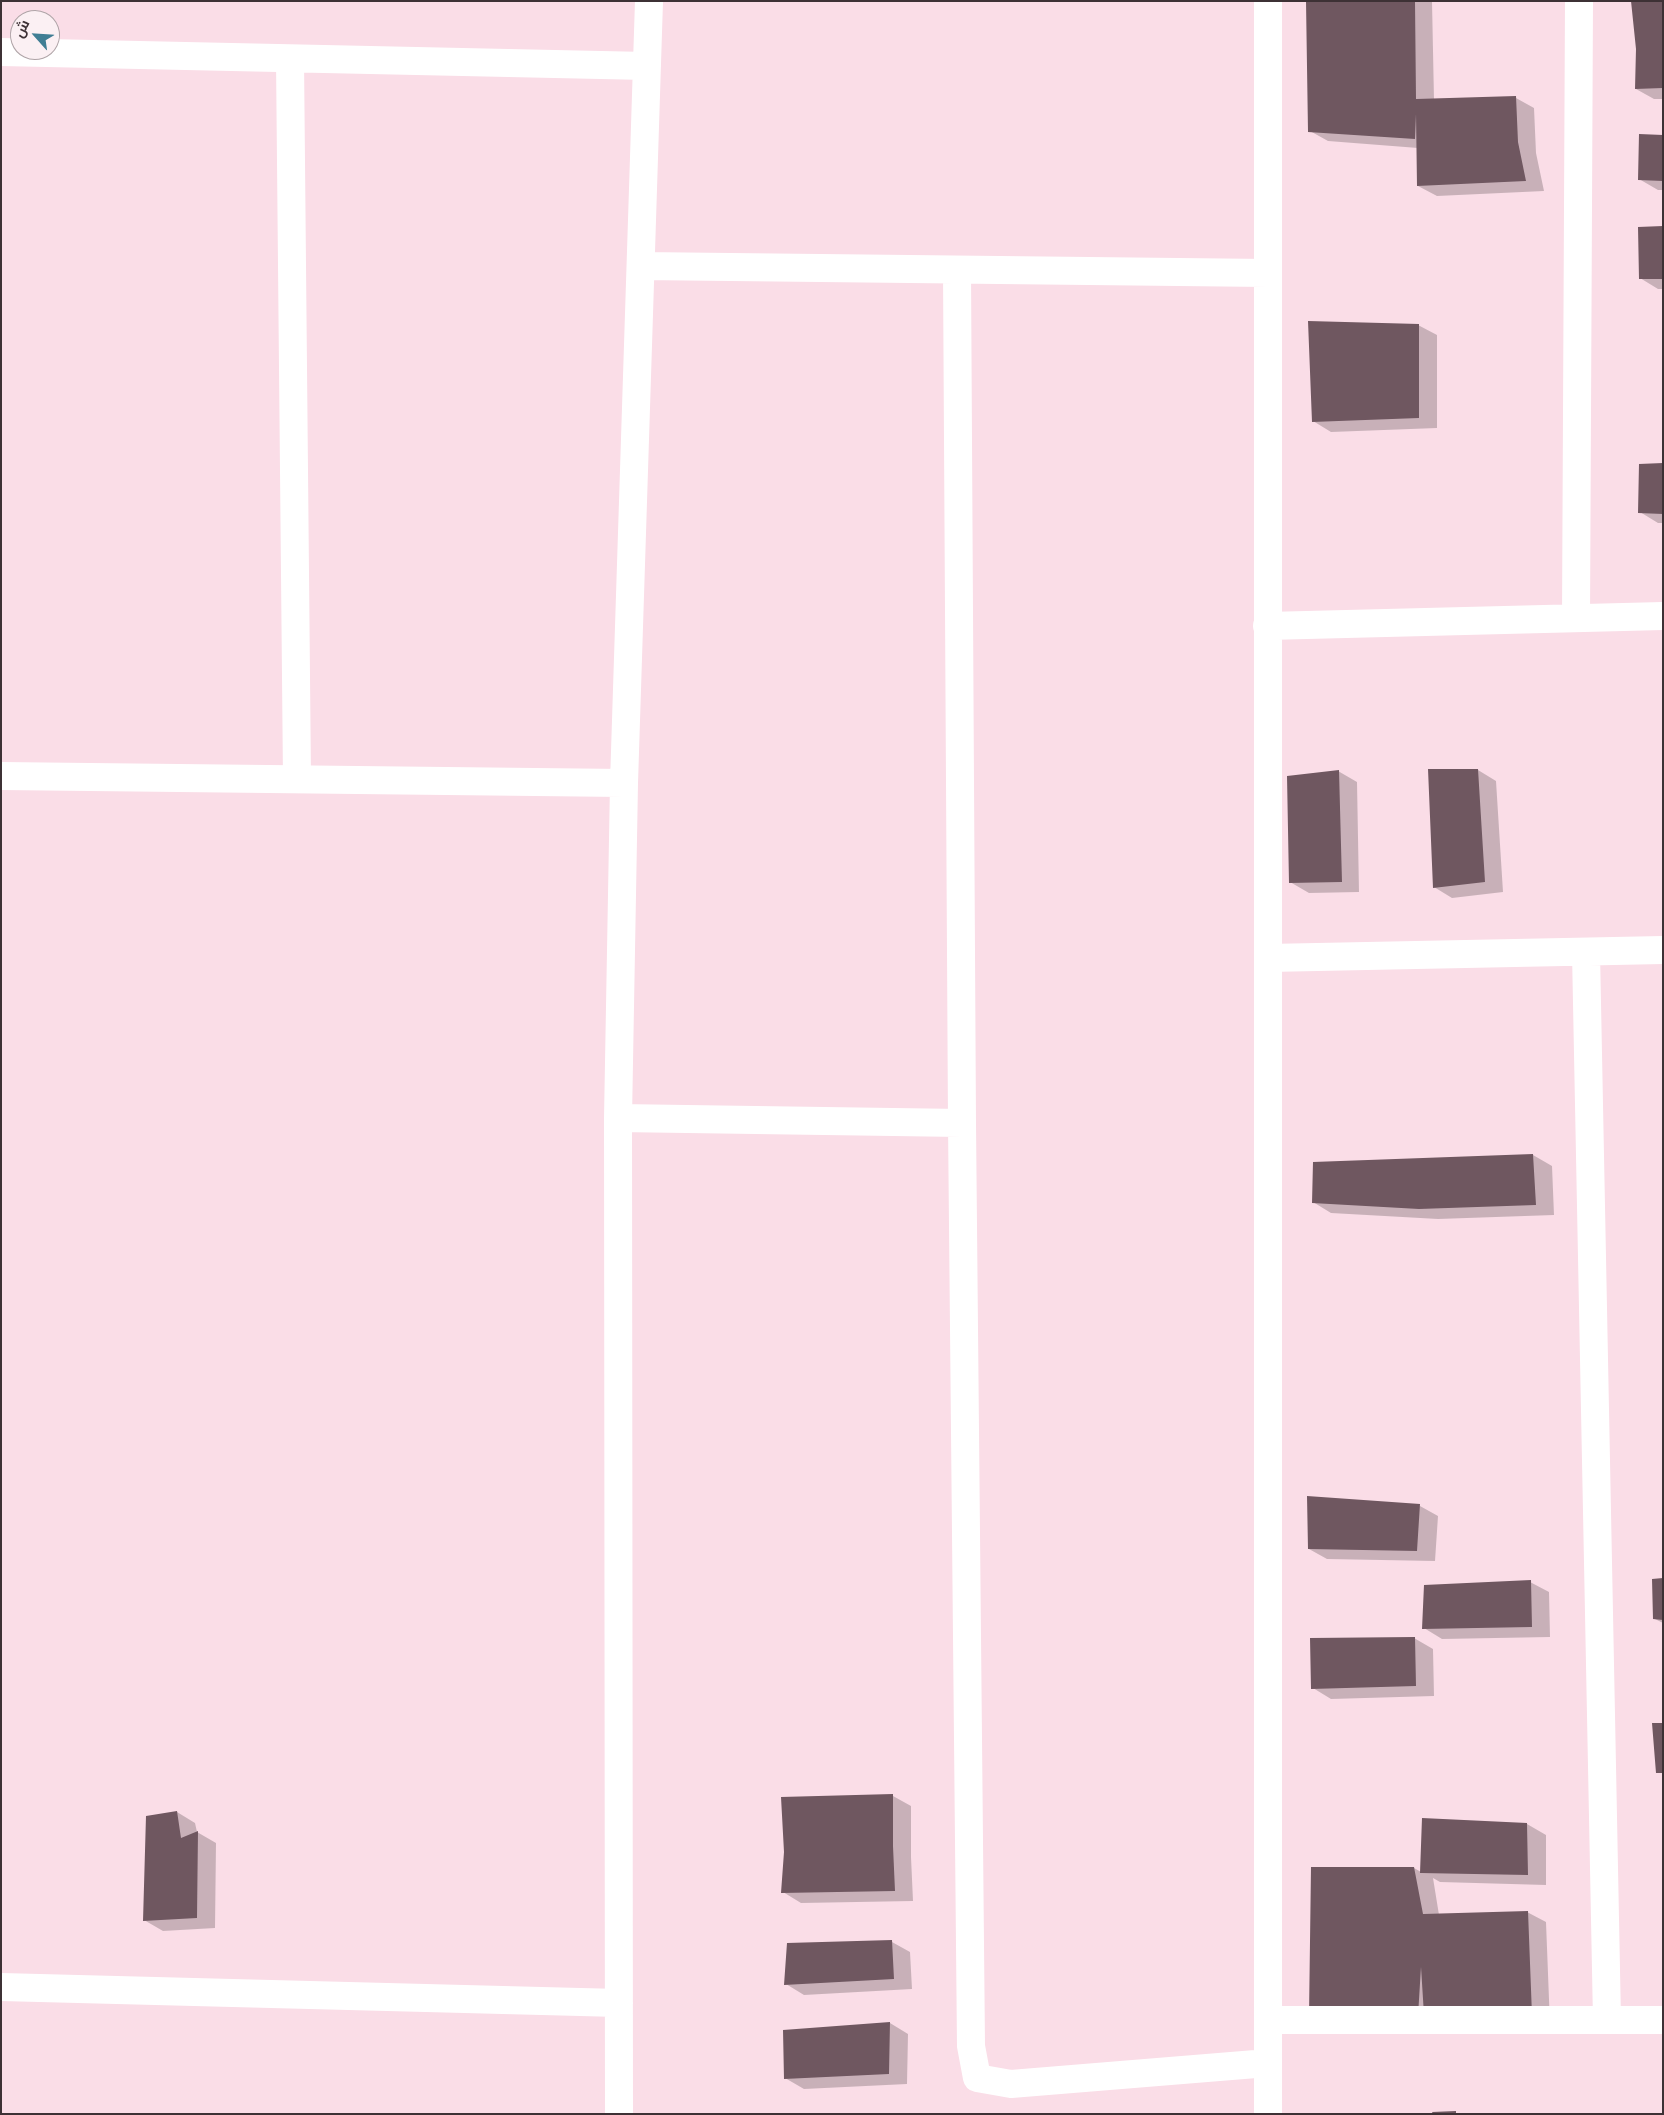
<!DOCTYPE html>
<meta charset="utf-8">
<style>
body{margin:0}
#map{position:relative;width:1664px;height:2115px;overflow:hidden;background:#fadde7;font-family:Figtree,Cairo,sans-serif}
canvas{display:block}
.frame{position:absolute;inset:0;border:2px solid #3d3135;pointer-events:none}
.north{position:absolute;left:10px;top:10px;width:50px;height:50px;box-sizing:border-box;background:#fbf0f3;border:1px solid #afa4a7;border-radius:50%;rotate:296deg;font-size:14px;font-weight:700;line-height:20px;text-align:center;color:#3d3135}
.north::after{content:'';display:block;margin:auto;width:18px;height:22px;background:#407e94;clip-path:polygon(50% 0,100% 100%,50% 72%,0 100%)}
</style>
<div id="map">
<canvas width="1664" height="2115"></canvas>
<div class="frame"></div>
<div class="north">ش</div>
</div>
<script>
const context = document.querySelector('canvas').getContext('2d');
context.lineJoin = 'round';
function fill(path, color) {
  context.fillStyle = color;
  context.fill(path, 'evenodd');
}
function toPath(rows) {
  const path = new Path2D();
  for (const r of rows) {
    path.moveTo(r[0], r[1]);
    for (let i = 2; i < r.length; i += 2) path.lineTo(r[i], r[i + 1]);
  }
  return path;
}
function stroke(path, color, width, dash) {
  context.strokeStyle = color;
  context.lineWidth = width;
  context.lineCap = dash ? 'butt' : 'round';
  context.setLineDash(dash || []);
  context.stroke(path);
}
const shadow = toPath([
 [1308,1,1432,1,1434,100,1516,98,1534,108,1536,153,1544,191,1437,196,1418,186,1418,148,1328,141,1310,131],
 [1663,2,1663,99,1654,99,1636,89],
 [1663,136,1663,190,1658,190,1639,179],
 [1663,227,1663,289,1658,289,1640,278],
 [1418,325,1437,335,1437,428,1331,432,1313,421],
 [1663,465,1663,523,1658,523,1640,512],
 [1478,770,1496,781,1503,892,1452,898,1434,887],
 [1338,771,1357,782,1359,892,1309,893,1290,882],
 [1533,1155,1552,1166,1554,1215,1438,1219,1331,1213,1313,1202,1314,1163],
 [1420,1506,1438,1516,1435,1561,1327,1559,1309,1549],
 [1663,1580,1663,1623,1655,1619],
 [1530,1582,1549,1592,1550,1637,1442,1639,1424,1628],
 [1414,1638,1433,1649,1434,1696,1331,1699,1313,1688],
 [893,1796,911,1806,911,1857,913,1901,801,1903,783,1892,786,1852,782,1798],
 [177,1812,195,1823,197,1832,216,1843,215,1928,163,1931,144,1920],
 [1423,1820,1527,1824,1546,1835,1546,1885,1440,1882,1433,1878,1439,1915,1527,1912,1546,1922,1550,2025,1328,2026,1313,1869,1414,1868,1421,1872],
 [892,1942,910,1952,912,1989,804,1995,786,1984],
 [890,2023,908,2034,907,2084,804,2089,785,2078,785,2031]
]);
const building = toPath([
 [1306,1,1415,1,1416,99,1516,96,1518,142,1526,181,1417,186,1416,114,1415,139,1308,132],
 [1631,1,1663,1,1663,88,1635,89,1636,49],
 [1639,134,1663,135,1663,181,1638,180],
 [1663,226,1663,279,1639,279,1638,227],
 [1308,321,1419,324,1419,418,1312,422],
 [1663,463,1663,514,1638,513,1639,464],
 [1428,769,1478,769,1485,882,1433,888],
 [1339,770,1342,882,1289,883,1287,776],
 [1533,1154,1536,1205,1419,1209,1312,1203,1313,1162],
 [1307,1496,1420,1504,1417,1551,1308,1549],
 [1663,1578,1663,1620,1653,1619,1652,1579],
 [1531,1580,1532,1627,1422,1629,1424,1585],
 [1415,1637,1416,1686,1311,1689,1310,1638],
 [1652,1723,1663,1723,1663,1773,1656,1773],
 [893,1794,893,1846,895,1891,781,1893,784,1852,781,1797],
 [177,1811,181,1838,198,1831,197,1918,143,1921,146,1816],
 [1422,1818,1527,1823,1528,1875,1420,1873],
 [1311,1867,1414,1867,1423,1914,1528,1911,1532,2015,1424,2015,1421,1967,1418,2016,1309,2016],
 [892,1940,894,1979,784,1985,787,1943],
 [890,2022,889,2074,784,2079,783,2030],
 [1456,2111,1456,2114,1433,2114,1432,2112]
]);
const minor = toPath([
 [1268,1,1268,2114],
 [1,52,647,66],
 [290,59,297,779],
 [641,266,1268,273],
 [957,270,962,1123,971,2046,977,2078,1011,2084,1268,2063],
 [1576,618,1579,1],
 [1267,626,1663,616],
 [1,776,624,783],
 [1586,952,1607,2020],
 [1268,958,1663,950],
 [618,1118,962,1123],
 [1,1987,619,2003],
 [1268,2020,1663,2020],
 [619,2114,618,1118,624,783,649,1]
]);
fill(shadow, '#0003');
fill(building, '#6f5760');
stroke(minor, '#fff', 28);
</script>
